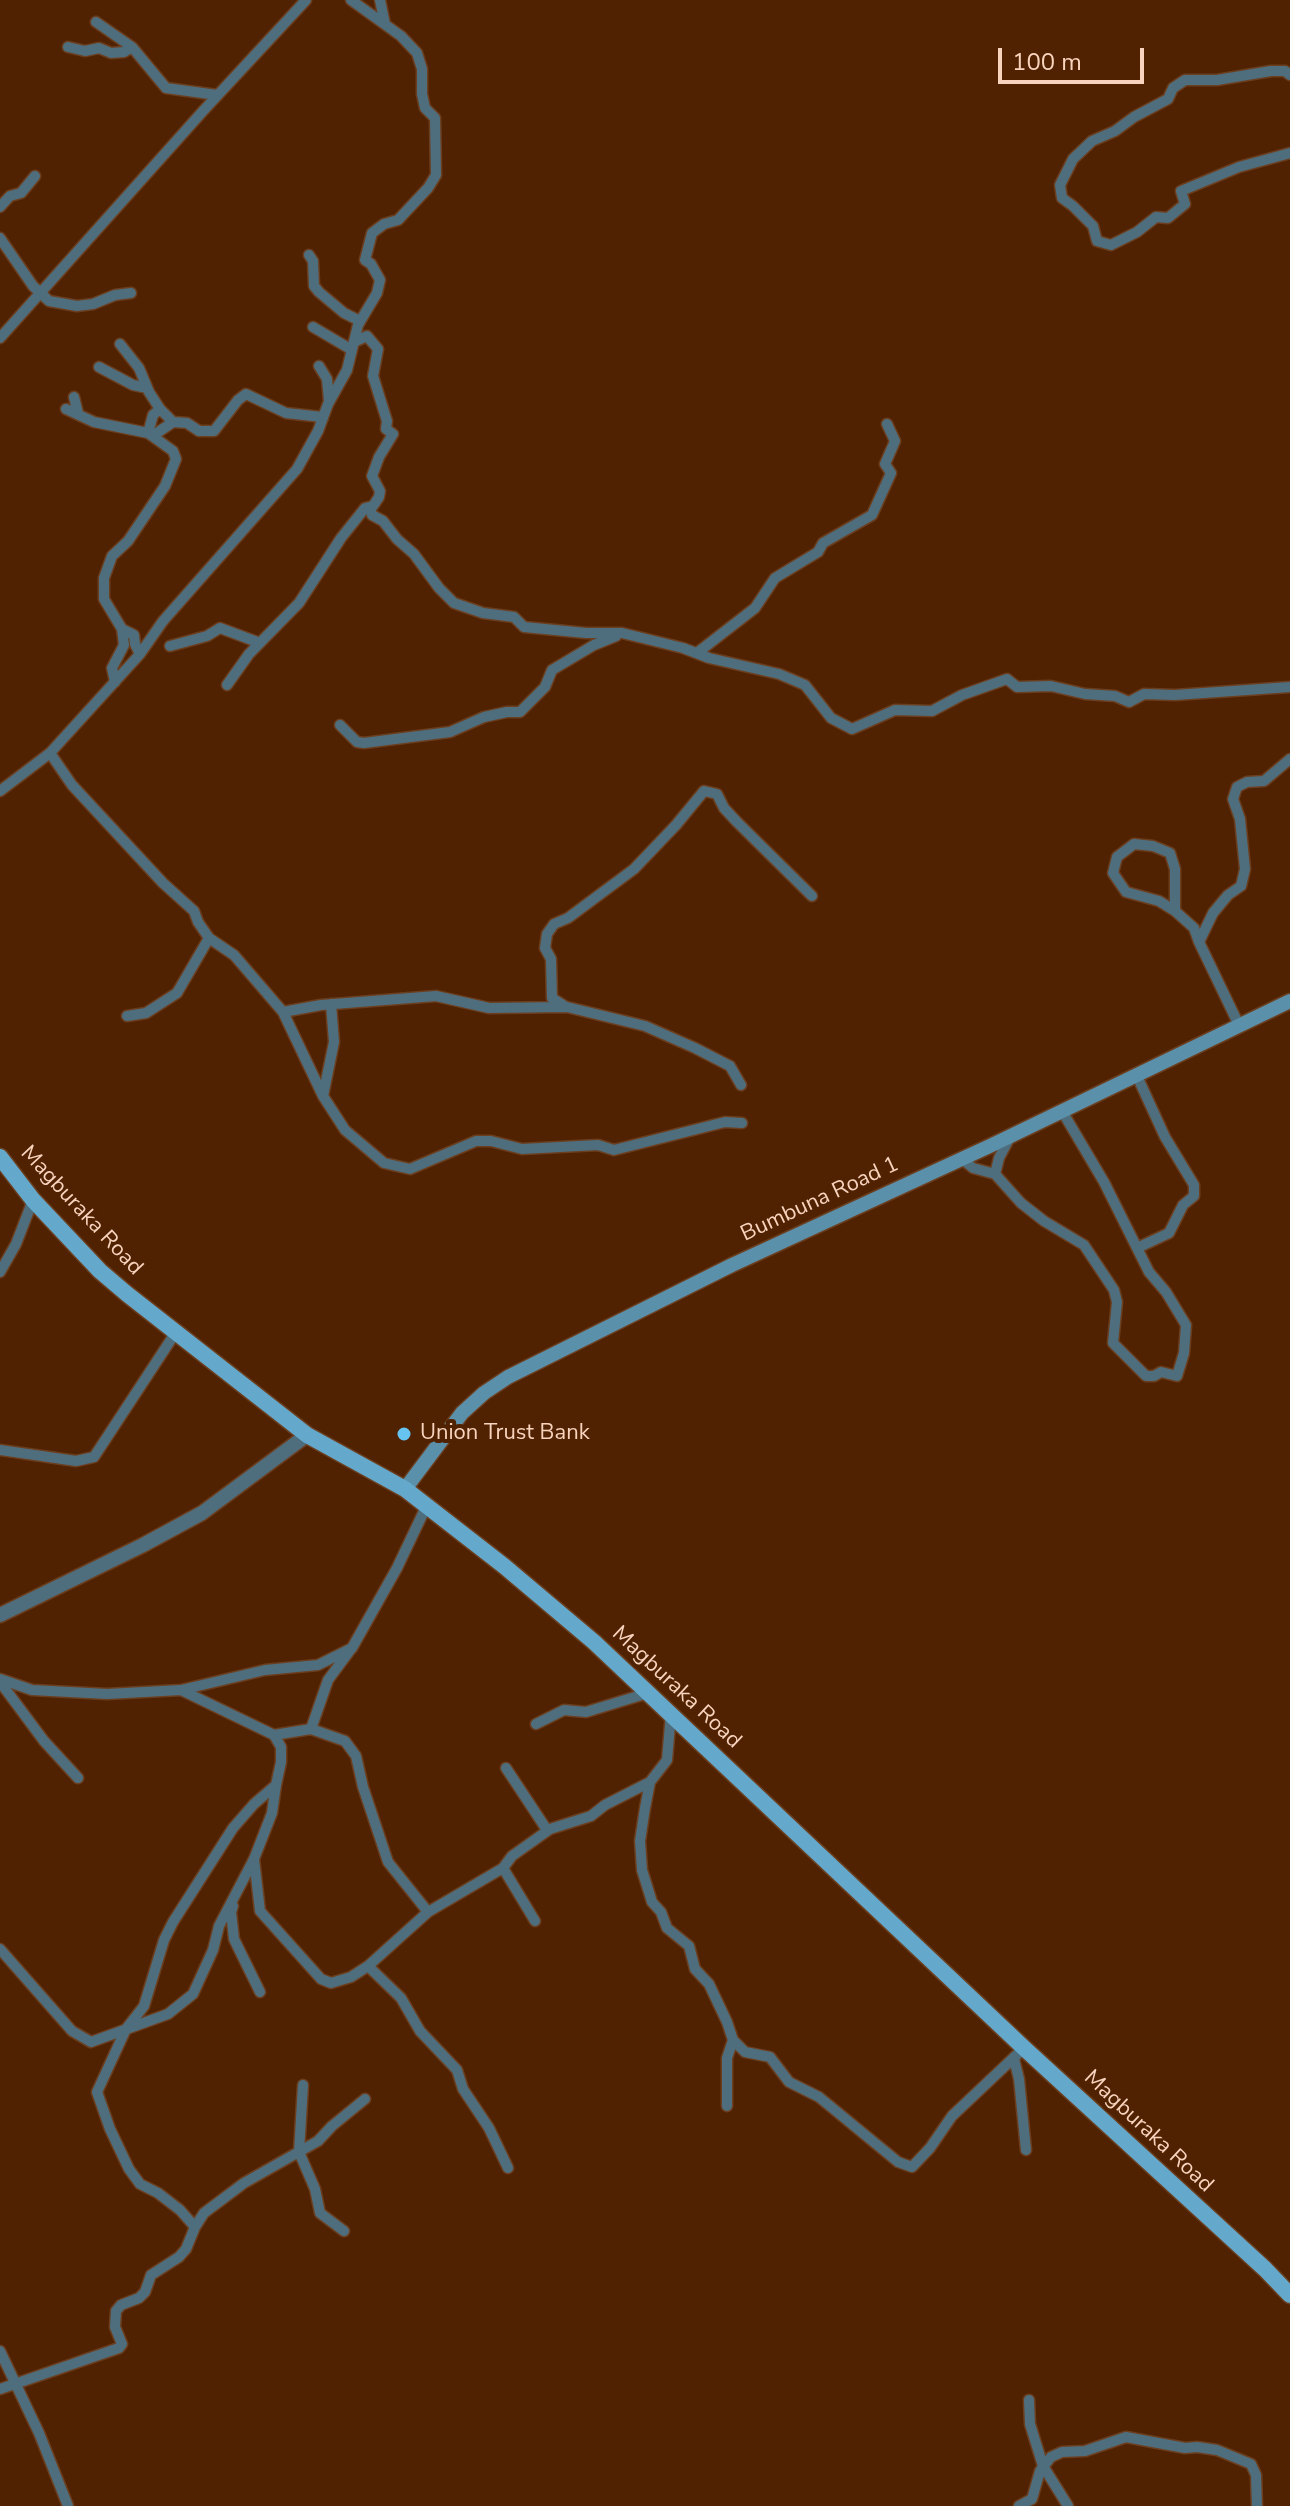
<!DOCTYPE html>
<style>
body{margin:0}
#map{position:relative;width:1290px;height:2506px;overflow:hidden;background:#502201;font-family:"Nunito Sans",sans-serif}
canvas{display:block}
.scale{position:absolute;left:998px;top:48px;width:146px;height:36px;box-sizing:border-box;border:4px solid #f8d3be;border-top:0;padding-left:10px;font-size:24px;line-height:28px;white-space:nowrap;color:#f8d3be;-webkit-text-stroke:6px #502201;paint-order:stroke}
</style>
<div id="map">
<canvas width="1290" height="2506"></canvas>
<div class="scale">100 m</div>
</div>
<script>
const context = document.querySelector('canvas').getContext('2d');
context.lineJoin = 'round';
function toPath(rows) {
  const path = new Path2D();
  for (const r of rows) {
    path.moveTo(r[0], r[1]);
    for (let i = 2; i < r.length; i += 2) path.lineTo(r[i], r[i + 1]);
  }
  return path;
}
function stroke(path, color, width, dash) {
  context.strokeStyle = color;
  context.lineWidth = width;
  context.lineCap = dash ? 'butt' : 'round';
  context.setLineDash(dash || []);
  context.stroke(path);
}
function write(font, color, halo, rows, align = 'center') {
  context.font = font + ' "Nunito Sans",sans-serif';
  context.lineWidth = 8;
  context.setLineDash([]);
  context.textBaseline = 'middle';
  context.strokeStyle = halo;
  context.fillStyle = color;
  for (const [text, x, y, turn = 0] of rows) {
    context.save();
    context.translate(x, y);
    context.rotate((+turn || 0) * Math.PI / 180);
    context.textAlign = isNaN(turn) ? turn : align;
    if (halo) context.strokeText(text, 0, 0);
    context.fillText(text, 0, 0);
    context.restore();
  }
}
const minor = toPath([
 [380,0,385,24],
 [96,22,132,47,166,88,217,95],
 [68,47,85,51,99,48,111,53,124,52,132,47],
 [1290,75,1285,71,1271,71,1217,80,1185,80,1173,88,1168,99,1134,117,1115,131,1092,141,1073,159,1060,185,1062,198,1073,206,1093,226,1097,241,1111,245,1137,232,1156,217,1168,218,1185,204,1181,191,1239,167,1290,153],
 [0,207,10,196,21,193,35,176],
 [0,238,33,286,49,301,77,306,93,304,115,295,131,293],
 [309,255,313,261,314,286,319,292,344,313,360,321],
 [313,327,352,350],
 [0,338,203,111,306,0],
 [319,366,327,379,329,401],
 [99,367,133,385,147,388],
 [74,397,78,413],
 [66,409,94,422,148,433,153,415,160,409,149,392,139,368,120,344],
 [160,409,173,422,187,423,199,431,214,431,238,400,246,394,286,413,322,417],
 [148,433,154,435,173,422],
 [370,507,372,515,383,521,397,539,414,554,439,588,454,603,483,613,514,617,524,627,586,633,622,633,683,648,709,658,779,674,805,685,831,718,852,729,895,710,932,711,962,695,1007,679,1017,687,1051,686,1085,694,1115,696,1129,702,1144,694,1175,695,1290,687],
 [170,646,207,636,220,628,260,643],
 [697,653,755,608,775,578,818,552,823,543,872,515,891,473,885,464,895,441,887,424],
 [140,654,135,644,134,635,122,629,104,599,104,578,112,556,128,541,165,486,176,459,173,451,148,433],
 [115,682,112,668,124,645,122,629],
 [227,685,249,654,299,603,341,538,365,508,373,506,379,497,380,491,372,476,379,457,393,434,386,429,387,421,373,376,378,349,367,336,354,342],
 [340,725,357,742,364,743,450,732,484,717,507,712,520,712,545,687,552,670,594,645,616,636],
 [50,753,72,785,163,883,194,911,198,922,209,938,234,955,283,1012,321,1005,436,996,489,1008,567,1007,645,1026,695,1048,730,1066,741,1085],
 [0,791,50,753,140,654,163,621,297,469,318,431,328,404,347,370,358,325,377,293,380,280,371,264,365,260,372,233,384,224,398,220,428,188,436,175,435,118,425,108,422,94,422,69,417,53,401,36,351,0],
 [1175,911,1175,869,1170,853,1153,846,1134,844,1117,857,1113,873,1126,892,1159,901,1175,911,1194,928,1199,942,1213,913,1228,895,1241,886,1245,869,1240,819,1233,799,1237,787,1247,782,1264,781,1290,759],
 [1199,942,1238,1023,1232,1029],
 [331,1004,334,1042,323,1096,345,1130,384,1163,410,1169,476,1141,491,1141,522,1149,598,1145,614,1150,725,1122,742,1123],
 [566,1007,552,998,551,959,545,948,547,934,554,924,568,918,634,869,676,825,704,791,717,794,724,808,737,822,812,896],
 [283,1012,323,1096],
 [127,1016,146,1013,177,993,209,938],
 [1010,1137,999,1158,995,1174,1021,1203,1044,1221,1084,1245,1114,1290,1117,1302,1113,1343,1146,1376,1154,1376,1161,1372,1177,1376,1184,1353,1186,1325,1166,1292,1149,1272,1104,1182,1062,1111],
 [962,1159,973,1168,995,1174],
 [1137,1248,1169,1233,1183,1205,1194,1196,1194,1185,1165,1137,1137,1076],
 [0,1272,16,1244,33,1200],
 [0,1450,76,1461,94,1457,176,1332],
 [0,1679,32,1690,107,1694,181,1690,265,1670,318,1665,352,1648,397,1568,426,1507],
 [0,1682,44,1741,78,1778],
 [671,1713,667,1760,650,1782,645,1808,640,1841,642,1870,652,1902,661,1912,667,1928,689,1946,695,1969,709,1984,727,2022,733,2040,727,2058,727,2106],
 [536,1724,564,1710,586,1712,648,1693],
 [311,1729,328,1680,351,1649],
 [274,1735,311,1729,345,1741,356,1756,363,1787,388,1862,428,1912],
 [506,1768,547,1830],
 [254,1859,260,1911,321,1979,331,1983,351,1977,368,1966,428,1912,503,1868,512,1856,550,1829,591,1816,605,1805,650,1782],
 [503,1868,535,1921],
 [233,1906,231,1912,234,1939,260,1992],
 [0,1949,72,2031,91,2042,168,2014,193,1994,213,1950,219,1926,254,1859,272,1813,276,1785],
 [368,1966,401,1998,420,2031,457,2070,463,2089,489,2128,508,2168],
 [733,2040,745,2052,770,2057,789,2082,819,2097,898,2162,912,2167,930,2148,952,2116,1024,2048],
 [1014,2059,1019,2079,1026,2150],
 [303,2085,299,2152,315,2189,320,2213,344,2231],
 [195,2227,204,2213,244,2183,318,2141,332,2126,365,2099],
 [0,2351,39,2433,68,2506],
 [0,2389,119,2348,122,2344,115,2327,116,2311,121,2305,139,2298,145,2292,151,2275,179,2257,186,2249,195,2227,180,2210,158,2193,140,2184,129,2169,110,2129,97,2092,126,2029,144,2006,164,1940,173,1922,233,1828,254,1804,276,1785,281,1762,281,1747,274,1735,181,1690],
 [1029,2400,1030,2424,1043,2466,1068,2506],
 [1019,2506,1032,2499,1040,2471,1051,2457,1062,2452,1085,2451,1126,2437,1185,2448,1197,2447,1217,2450,1251,2464,1256,2475,1257,2506]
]);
const tertiary = toPath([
 [0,1615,143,1545,202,1513,307,1435]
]);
const secondary = toPath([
 [405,1489,462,1413,484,1393,508,1377,732,1265,992,1145,1290,1001]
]);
const primary = toPath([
 [0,1157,33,1200,100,1271,127,1294,307,1435,405,1489,504,1566,594,1642,1024,2048,1265,2269,1290,2295]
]);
const markers = [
 [404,1434,8,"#67c4f0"]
];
const streetNames = [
 ["Bumbuna Road 1",820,1200,-25],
 ["Magburaka Road",81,1211,47],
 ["Magburaka Road",676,1688,43],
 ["Magburaka Road",1148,2132,43]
];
const poiNames = [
 ["Union Trust Bank",420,1434]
];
stroke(minor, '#6b3e1f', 13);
stroke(tertiary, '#6b3e1f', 17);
stroke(secondary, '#6b3e1f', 17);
stroke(primary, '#6b3e1f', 19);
stroke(minor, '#4e6e7e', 10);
stroke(tertiary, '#4e6e7e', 14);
stroke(secondary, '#5b90aa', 14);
stroke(primary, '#64a9cb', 16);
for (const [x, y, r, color] of markers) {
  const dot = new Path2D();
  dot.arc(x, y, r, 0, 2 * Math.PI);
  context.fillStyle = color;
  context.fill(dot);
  stroke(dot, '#502201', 3);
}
write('22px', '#f8d3be', '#502201', streetNames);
write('22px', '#f8d3be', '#502201', poiNames, 'left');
</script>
